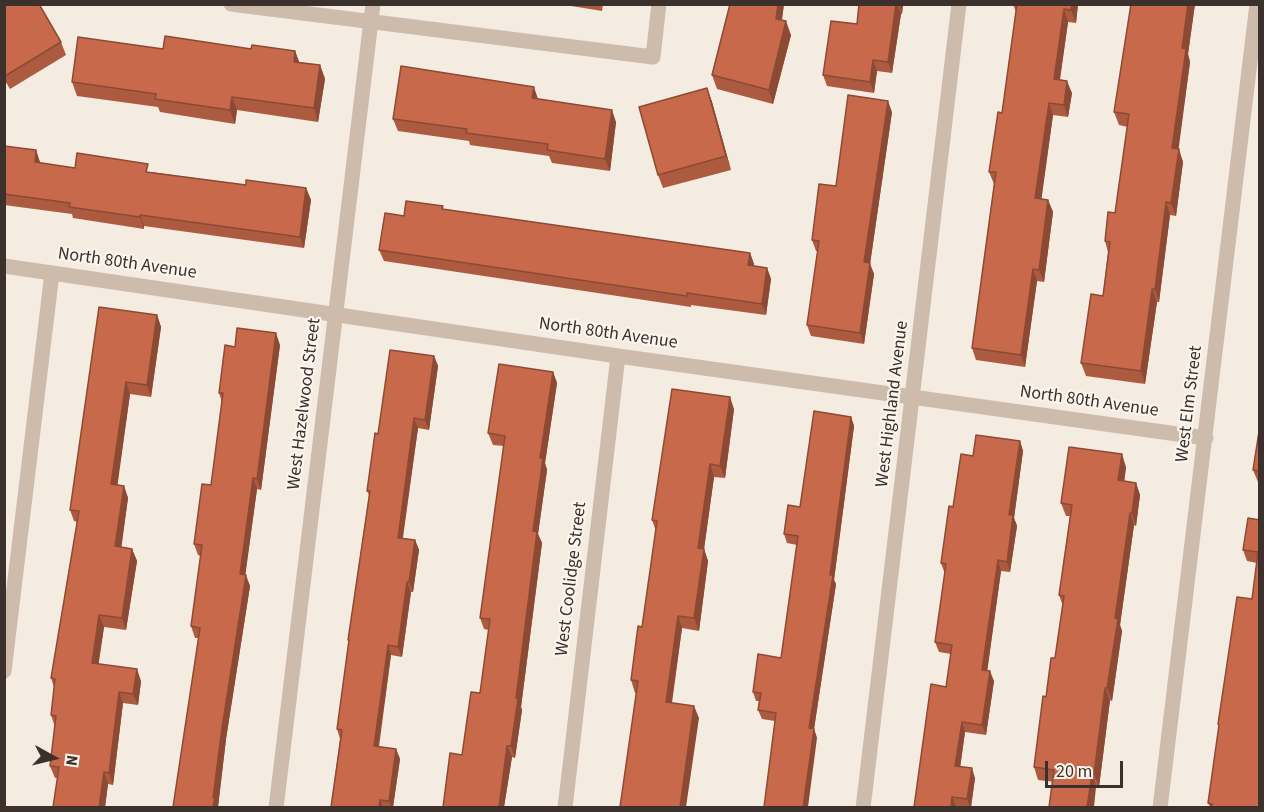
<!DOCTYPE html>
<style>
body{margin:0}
#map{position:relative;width:1264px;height:812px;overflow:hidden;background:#f4ebe1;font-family:"Source Sans 3",sans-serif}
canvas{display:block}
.frame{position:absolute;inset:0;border:6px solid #3b302b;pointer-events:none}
.north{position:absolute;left:24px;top:728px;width:60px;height:60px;-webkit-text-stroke:4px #fbf5ee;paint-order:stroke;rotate:98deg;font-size:16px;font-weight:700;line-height:24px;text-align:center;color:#3b302b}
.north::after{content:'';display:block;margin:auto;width:21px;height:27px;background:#3b302b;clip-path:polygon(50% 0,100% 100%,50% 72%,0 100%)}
.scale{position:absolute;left:1045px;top:761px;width:78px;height:27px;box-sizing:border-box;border:3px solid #3b302b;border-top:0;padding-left:8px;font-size:18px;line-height:21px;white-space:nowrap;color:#3b302b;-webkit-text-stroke:4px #fbf5ee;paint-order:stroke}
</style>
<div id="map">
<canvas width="1264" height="812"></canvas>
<div class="frame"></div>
<div class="north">N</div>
<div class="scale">20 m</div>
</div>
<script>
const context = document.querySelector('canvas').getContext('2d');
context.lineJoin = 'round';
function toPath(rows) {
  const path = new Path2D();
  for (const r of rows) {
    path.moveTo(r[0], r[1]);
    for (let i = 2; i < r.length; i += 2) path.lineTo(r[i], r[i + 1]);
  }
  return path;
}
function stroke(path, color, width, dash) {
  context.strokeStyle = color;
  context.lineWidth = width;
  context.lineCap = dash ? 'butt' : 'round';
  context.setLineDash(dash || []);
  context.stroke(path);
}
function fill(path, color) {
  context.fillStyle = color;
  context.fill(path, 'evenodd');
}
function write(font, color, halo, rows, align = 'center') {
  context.font = font + ' "Source Sans 3",sans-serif';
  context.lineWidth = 4.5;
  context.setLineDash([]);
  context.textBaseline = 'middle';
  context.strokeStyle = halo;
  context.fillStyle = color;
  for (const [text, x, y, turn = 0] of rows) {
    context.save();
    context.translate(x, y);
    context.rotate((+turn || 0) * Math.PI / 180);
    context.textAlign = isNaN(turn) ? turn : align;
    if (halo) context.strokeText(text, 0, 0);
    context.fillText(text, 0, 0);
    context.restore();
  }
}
const street = toPath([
 [231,4,653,57,659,4],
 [4,266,618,356,1206,438],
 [4,671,52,273],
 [276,808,373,4],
 [565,808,618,356],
 [863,808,959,4],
 [1160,808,1257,4]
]);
const wall = toPath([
 [4,4,61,42,66,55,10,89,4,79],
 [559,4,603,4,602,11],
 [730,4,784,4,782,20,791,35,773,104,717,89,712,75],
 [859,4,903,4,902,14,901,14,892,73,877,71,874,93,827,86,823,75,857,24],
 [1013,4,1078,4,1076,23,1068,22,1060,80,1072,93,1068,117,1053,115,1041,199,1048,200,1053,212,1044,282,1037,281,1025,367,976,360,972,348,994,184,989,172,1002,113,1016,12],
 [1131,4,1195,4,1188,54,1190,62,1178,149,1183,162,1176,216,1170,215,1159,302,1157,302,1145,384,1086,376,1081,363,1103,296,1108,252,1105,241,1115,213,1128,127,1119,125,1114,112],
 [163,49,251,49,295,51,299,62,320,65,325,79,318,122,237,110,235,124,160,112,158,107,77,96,72,82],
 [707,88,712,102,731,170,663,188,658,175],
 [538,99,616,122,610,171,552,163,549,156,470,145,469,141,398,131,393,119],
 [892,112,870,264,874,274,864,344,811,336,807,325,818,251,816,251,812,240,836,186],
 [4,146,36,150,40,163,75,168,151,172,246,185,306,188,311,200,304,248,144,226,144,229,73,218,72,214,4,205],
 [444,209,519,220,750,253,754,264,754,266,767,268,771,279,766,315,691,305,691,307,384,261,379,250,404,216],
 [99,307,157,315,161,327,151,397,130,394,117,485,124,486,128,498,121,547,132,549,137,561,126,630,104,627,98,664,141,681,138,705,123,703,113,785,108,784,105,807,53,807,58,778,55,778,50,766,55,727,51,715,54,687,51,678,77,522,74,521,70,510],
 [280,345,261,490,257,489,245,575,250,586,226,739,218,807,173,807,199,638,195,638,191,626,201,556,198,555,194,544,211,485,222,402,219,393,235,347],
 [434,356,438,366,429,430,418,428,403,538,415,540,419,550,413,592,411,592,402,657,391,655,379,747,396,749,400,759,393,807,331,807,340,739,337,729,349,643,348,640,369,495,367,491,378,434],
 [553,372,557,383,545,463,547,470,538,534,542,543,521,707,522,710,515,758,512,757,504,807,443,807,462,755,480,693,489,630,484,629,480,618,504,446,493,445,488,433],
 [734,409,725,478,714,477,704,549,708,561,699,631,682,628,672,703,699,718,635,693,631,680,642,627,656,531,652,520],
 [851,417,854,426,834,580,836,584,814,729,817,738,775,721,762,719,758,710,759,701,756,701,753,692,781,658,797,545,787,543,784,534],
 [1260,425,1260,482,1258,482,1253,470],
 [1020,441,1023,451,1014,518,1017,526,1010,572,1001,571,987,671,994,681,986,735,965,732,960,767,975,778,971,807,914,807,946,687,951,654,939,652,935,642,945,574,941,563,953,507,973,456],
 [1126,467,1124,481,1136,483,1140,495,1136,526,1134,525,1120,625,1122,631,1112,701,1110,700,1099,787,1038,780,1034,767,1046,697,1055,658,1063,606,1059,595,1070,516,1066,516,1061,503],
 [1260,520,1260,807,1210,807,1208,803,1219,728,1218,724,1252,599,1257,563,1247,561,1243,550]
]);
const shadedWall = toPath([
 [778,4,784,4,780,32,776,19],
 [896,4,897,4,901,14,892,73,888,62],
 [899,4,903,4,902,14],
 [1072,4,1078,4,1076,23,1071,10],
 [1188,4,1195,4,1188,54,1190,62,1177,161,1172,148,1182,48],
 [1064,9,1068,22,1058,91,1054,79],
 [786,21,791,35,773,104,769,90],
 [295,51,300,64,294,62],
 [873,60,877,71,874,93,870,82],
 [320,65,325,79,318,122,314,108],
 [1067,81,1072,93,1068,117,1064,105],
 [534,87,538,99,532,98],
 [707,88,712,102,731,170,726,156],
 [232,97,237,110,235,124,230,110],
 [888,101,892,112,870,264,874,274,864,344,860,333,864,262],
 [1049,103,1053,115,1040,210,1035,198],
 [612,110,616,122,610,171,605,159],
 [1179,149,1183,162,1176,216,1171,203],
 [36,150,40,162,39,173,35,162],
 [306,188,311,200,304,248,300,237],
 [1048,200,1053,212,1044,282,1039,270],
 [1166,202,1170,215,1159,302,1155,289],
 [140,215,144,226,144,229,140,217],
 [750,253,754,264,752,277,748,265],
 [767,268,771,279,766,315,762,304],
 [1033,269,1037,281,1025,367,1021,355],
 [1152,289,1157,302,1145,384,1141,371],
 [157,315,161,327,151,397,147,385],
 [276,333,280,345,261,490,257,479],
 [434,356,438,366,429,430,425,420],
 [553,372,557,383,545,463,547,470,538,534,542,543,521,707,522,710,515,758,511,746,540,458],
 [126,382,130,394,116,496,111,484],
 [730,397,734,409,725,478,720,466],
 [851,417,854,426,834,580,836,584,814,729,817,738,808,807,803,807,809,728,830,575],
 [414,418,418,428,401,548,398,538],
 [1020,441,1023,451,1014,518,1017,526,1010,572,1007,562,1009,515],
 [1122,454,1126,467,1123,492,1118,480],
 [710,464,714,477,704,549,708,561,699,631,694,618,698,548],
 [253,478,257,489,244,585,240,574],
 [1136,483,1140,495,1136,526,1132,513],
 [124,486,128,498,120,558,115,546],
 [1130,513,1134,525,1120,625,1122,631,1112,701,1107,688,1115,618],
 [415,540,419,550,413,592,409,582],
 [132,549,137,561,126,630,122,618],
 [998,560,1001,571,986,680,982,670],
 [246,575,250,586,226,739,218,807,213,807,213,798,222,728],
 [407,582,411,592,402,657,398,647],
 [99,615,104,627,97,675,92,663],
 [678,616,682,628,670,714,666,702],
 [388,645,391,655,377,756,374,746],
 [137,669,141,681,138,705,133,694],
 [990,671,994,681,986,735,982,725],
 [1105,688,1110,700,1099,787,1094,774],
 [119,692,123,703,113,785,109,773],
 [694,706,699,718,686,807,680,807],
 [962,722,965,732,959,776,955,766],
 [507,746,512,757,504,807,499,807],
 [396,749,400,759,393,807,391,807,389,801],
 [972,768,975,778,971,807,970,807,967,799],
 [104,772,108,784,105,807,99,807],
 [1092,774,1096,787,1094,807,1087,807],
 [952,797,956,807,951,807],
 [380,800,383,807,379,807]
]);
const building = toPath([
 [4,4,39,4,61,42,5,76,4,74,4,4],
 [730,4,778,4,776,19,786,21,769,90,712,75,730,4],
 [859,4,896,4,888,62,873,60,870,82,823,75,831,21,857,24,859,4],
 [1017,4,1072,4,1071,10,1064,9,1054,79,1067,81,1064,105,1049,103,1035,198,1048,200,1039,270,1033,269,1021,355,972,348,996,172,989,172,998,112,1002,113,1017,4],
 [1131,4,1188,4,1182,48,1186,49,1172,148,1179,149,1171,203,1166,202,1155,289,1152,289,1141,371,1081,363,1091,294,1103,296,1110,242,1105,241,1108,212,1115,213,1129,114,1114,112,1131,4],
 [165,36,251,49,252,45,295,51,294,62,320,65,314,108,232,97,230,110,155,99,156,94,72,82,78,37,163,49,165,36],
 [401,66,534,87,532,98,612,110,605,159,547,150,548,144,466,133,467,129,393,119,401,66],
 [707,88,726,156,658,175,639,107,707,88],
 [848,95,888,101,864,262,870,263,860,333,807,325,819,241,812,240,819,184,836,186,848,95],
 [4,146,36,150,35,162,75,168,77,153,148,164,146,172,246,185,246,180,306,188,300,237,140,215,140,217,69,207,70,203,4,194,4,146],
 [406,201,443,206,442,209,750,253,748,265,767,268,762,304,687,293,687,296,379,250,385,213,404,216,406,201],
 [99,307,157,315,147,385,126,382,111,484,124,486,115,546,132,549,122,618,99,615,92,663,137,669,133,694,119,692,109,773,104,772,99,807,53,807,59,767,50,766,56,716,51,715,55,679,51,678,79,511,70,510,99,307],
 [237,328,276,333,257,479,253,478,240,574,246,575,222,728,213,798,215,798,213,807,173,807,200,628,191,626,202,545,194,544,202,484,211,485,223,393,219,393,225,345,235,347,237,328],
 [390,350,434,356,425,420,414,418,398,538,415,540,409,582,407,582,398,647,388,645,374,746,396,749,389,801,380,800,379,807,331,807,342,730,337,729,349,640,348,640,370,491,367,491,375,433,378,434,390,350],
 [499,364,553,372,540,458,543,458,533,531,537,532,516,698,518,699,511,746,507,746,499,807,443,807,450,753,462,755,471,692,480,693,490,619,480,618,505,436,488,433,499,364],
 [672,389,730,397,720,466,710,464,698,548,704,549,694,618,678,616,666,702,694,706,680,807,620,807,638,681,631,680,638,626,642,627,657,521,652,520,672,389],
 [814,411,851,417,830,575,833,575,809,728,814,729,803,807,764,807,776,713,758,710,761,693,753,692,758,654,781,658,798,536,784,534,788,505,800,507,814,411],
 [1260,425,1260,471,1253,470,1260,425],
 [976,435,1020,441,1009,515,1013,515,1007,562,998,560,982,670,990,671,982,725,962,722,955,766,972,768,967,799,952,797,951,807,914,807,931,684,946,687,952,645,935,642,946,564,941,563,949,506,953,507,961,454,973,456,976,435],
 [1069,447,1122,454,1118,480,1136,483,1132,513,1130,513,1115,618,1118,619,1107,688,1105,688,1094,774,1092,774,1087,807,1049,807,1054,770,1034,767,1043,696,1046,697,1051,658,1055,658,1064,596,1059,595,1072,505,1061,503,1069,447],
 [1248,518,1260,520,1260,807,1212,807,1212,804,1208,803,1219,725,1218,724,1237,597,1252,599,1258,552,1243,550,1248,518]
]);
const streetNames = [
 ["North 80th Avenue",127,264,8],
 ["North 80th Avenue",608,334,8],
 ["North 80th Avenue",1089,402,8],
 ["West Hazelwood Street",305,404,-83],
 ["West Highland Avenue",893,404,-83],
 ["West Elm Street",1190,404,-83],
 ["West Coolidge Street",572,579,-83]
];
stroke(street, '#cdbbac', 15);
fill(wall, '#ac5a40');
fill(shadedWall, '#8c4a34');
fill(building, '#c8694b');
stroke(building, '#8c4a34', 1.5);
write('18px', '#3b302b', '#fbf5ee', streetNames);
</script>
